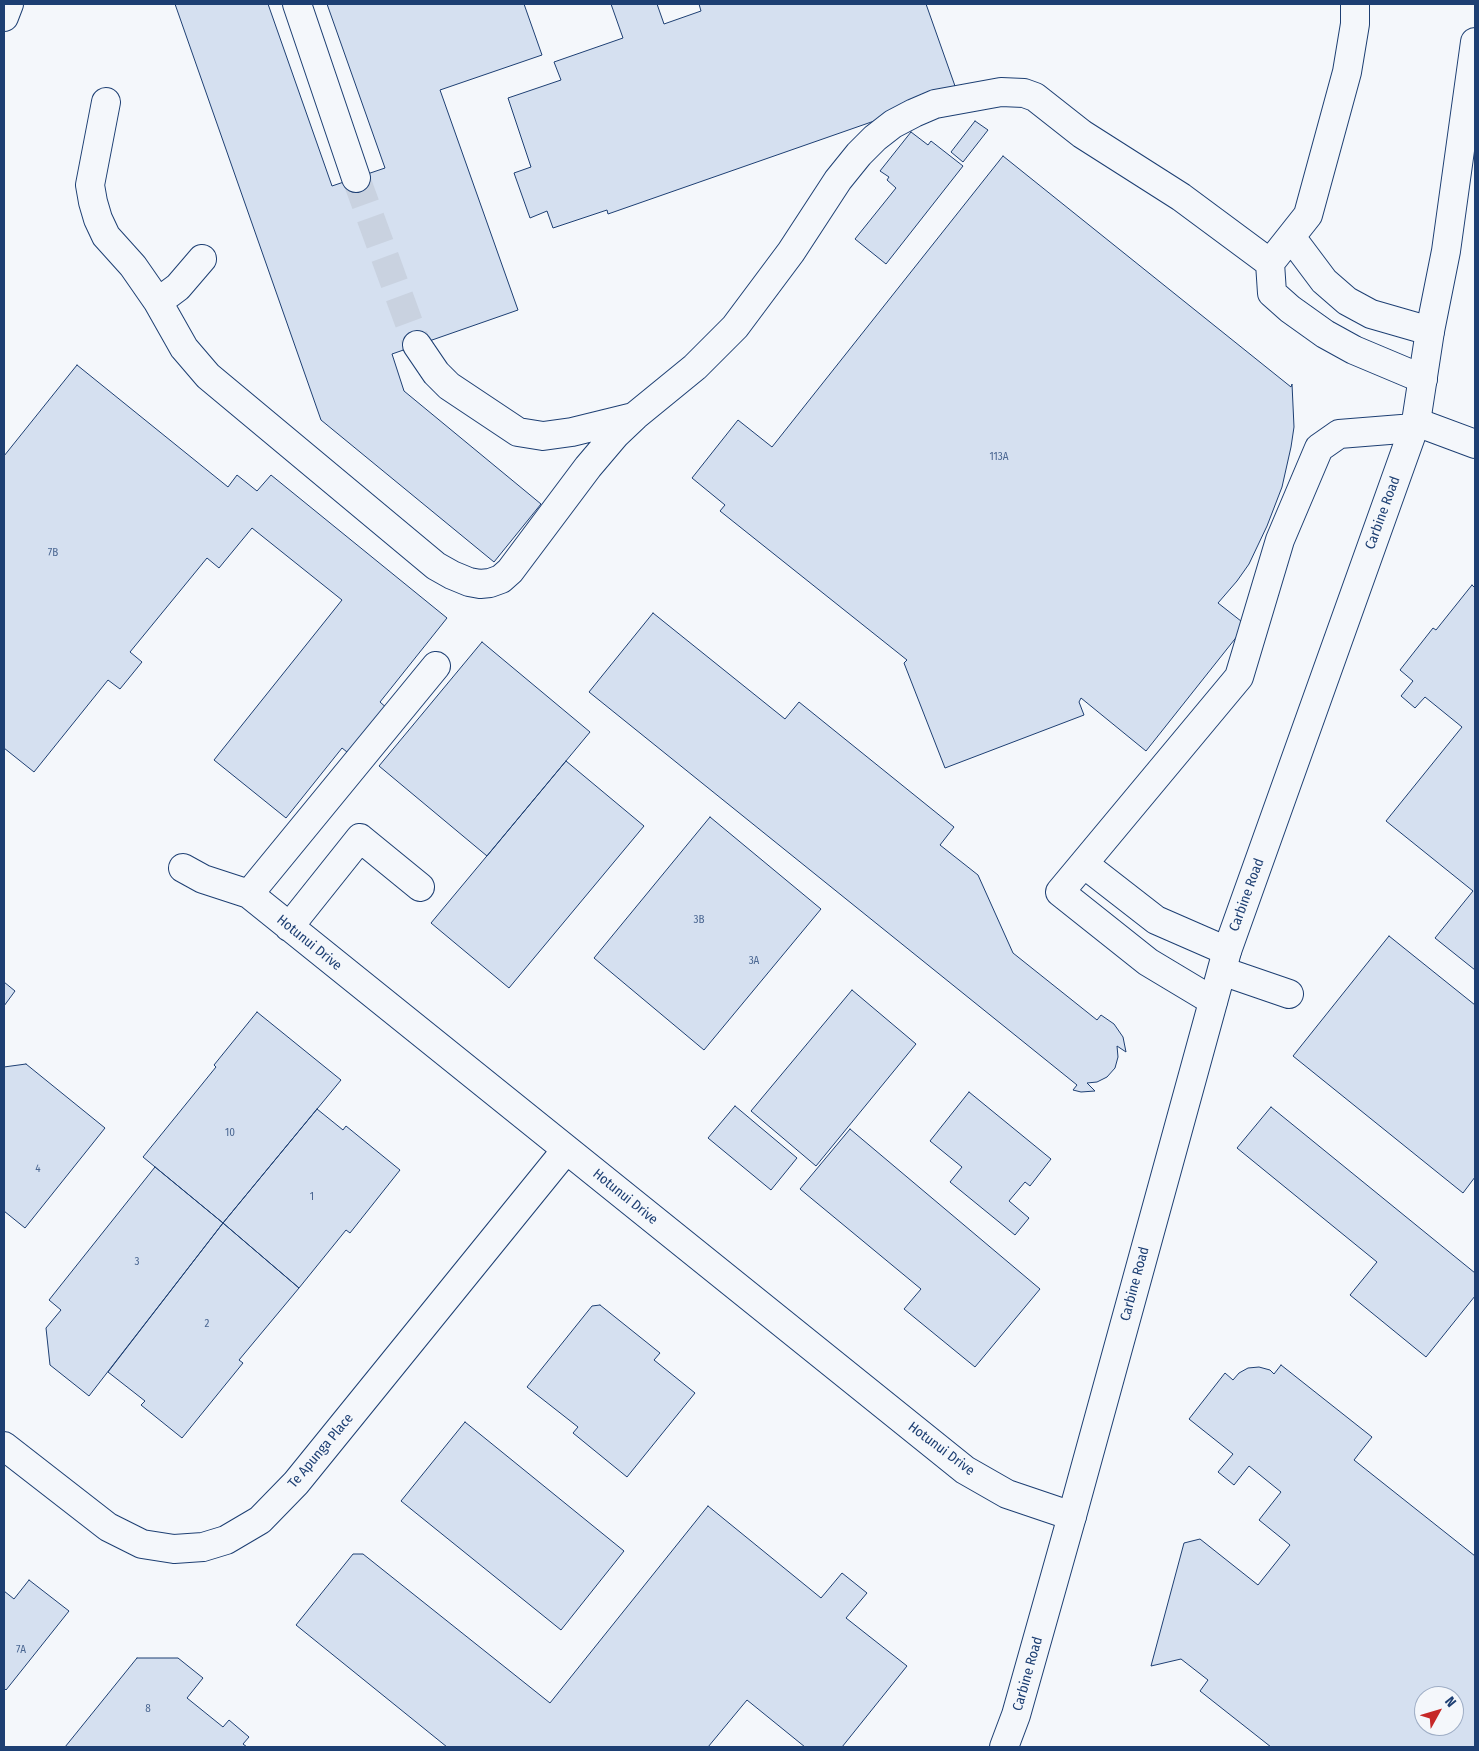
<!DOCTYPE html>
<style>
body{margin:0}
#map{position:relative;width:1479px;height:1751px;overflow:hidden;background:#f4f7fb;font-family:"Fira Sans Condensed",sans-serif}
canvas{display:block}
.frame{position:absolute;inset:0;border:5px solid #1d3f73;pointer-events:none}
.north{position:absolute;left:1414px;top:1686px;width:50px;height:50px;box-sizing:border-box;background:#f4f7fb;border:1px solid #9eadc5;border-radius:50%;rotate:51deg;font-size:14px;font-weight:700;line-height:20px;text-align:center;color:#1d3f73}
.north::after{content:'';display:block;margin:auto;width:18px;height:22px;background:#c62828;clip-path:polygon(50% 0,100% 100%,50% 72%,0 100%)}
</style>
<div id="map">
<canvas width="1479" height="1751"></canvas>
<div class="frame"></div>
<div class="north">N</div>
</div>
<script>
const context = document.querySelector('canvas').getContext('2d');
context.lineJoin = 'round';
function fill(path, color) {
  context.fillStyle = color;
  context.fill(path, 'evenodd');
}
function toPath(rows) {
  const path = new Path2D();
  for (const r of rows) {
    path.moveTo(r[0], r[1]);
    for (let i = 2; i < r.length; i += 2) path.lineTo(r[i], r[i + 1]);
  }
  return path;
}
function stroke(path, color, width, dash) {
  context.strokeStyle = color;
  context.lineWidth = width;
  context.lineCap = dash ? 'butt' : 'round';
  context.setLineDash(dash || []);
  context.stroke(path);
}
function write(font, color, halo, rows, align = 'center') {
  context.font = font + ' "Fira Sans Condensed",sans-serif';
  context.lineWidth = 4;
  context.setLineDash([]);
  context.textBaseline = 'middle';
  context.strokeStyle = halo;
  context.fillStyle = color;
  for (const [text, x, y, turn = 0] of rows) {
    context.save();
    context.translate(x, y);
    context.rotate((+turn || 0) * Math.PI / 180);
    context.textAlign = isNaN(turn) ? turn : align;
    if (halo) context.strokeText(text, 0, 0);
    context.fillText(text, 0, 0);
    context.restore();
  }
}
const building = toPath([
 [175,4,268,4,332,186,385,168,327,4,524,4,542,55,440,90,518,310,392,354,404,391,541,504,494,562,321,420,175,4],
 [611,4,657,4,664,24,701,11,699,4,926,4,955,86,898,106,900,112,608,214,607,210,553,228,547,211,530,218,514,173,531,167,508,98,561,80,554,62,623,38,611,4],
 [975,121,988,130,963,162,951,152,975,121],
 [911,132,928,145,931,141,963,166,886,264,855,239,896,188,887,180,889,177,880,171,911,132],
 [1003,156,1291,387,1292,384,1294,427,1291,447,1282,487,1267,526,1249,564,1237,581,1218,603,1246,625,1146,751,1081,698,1079,702,1084,715,945,768,904,663,907,660,720,511,725,505,692,478,738,420,772,447,1003,156],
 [77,365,228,487,237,475,257,491,271,475,447,618,380,702,389,710,352,756,342,748,286,818,214,760,342,600,252,528,219,568,207,558,130,652,142,662,120,689,108,680,34,772,4,748,4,456,77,365],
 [1472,585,1475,588,1475,970,1435,938,1473,891,1386,821,1462,727,1425,697,1415,708,1401,696,1413,681,1400,670,1433,628,1436,630,1472,585],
 [653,613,785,719,799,702,954,827,940,845,978,875,1013,953,1097,1020,1101,1015,1114,1024,1123,1037,1126,1052,1117,1046,1118,1057,1115,1068,1107,1077,1097,1082,1087,1083,1095,1091,1081,1092,1073,1090,1077,1085,589,692,653,613],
 [482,642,590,732,487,856,379,766,482,642],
 [566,761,644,826,509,988,431,923,566,761],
 [710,817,821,909,704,1050,594,958,710,817],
 [1389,936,1475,1005,1475,1177,1463,1193,1293,1056,1389,936],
 [4,982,15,991,4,1006,4,982],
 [852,990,916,1044,816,1166,751,1111,852,990],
 [257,1012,341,1080,223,1223,143,1157,216,1067,214,1065,257,1012],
 [26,1064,105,1128,25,1228,4,1211,4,1067,26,1064],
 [969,1092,1051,1159,1030,1186,1025,1182,1009,1201,1029,1218,1015,1235,950,1182,962,1167,930,1141,969,1092],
 [735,1106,797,1158,771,1190,708,1138,735,1106],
 [1271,1107,1475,1273,1475,1296,1426,1357,1350,1295,1377,1262,1237,1148,1271,1107],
 [317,1109,343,1130,346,1126,400,1170,350,1233,346,1230,299,1288,223,1223,317,1109],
 [850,1129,1040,1289,975,1367,904,1309,921,1289,800,1189,850,1129],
 [155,1167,223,1223,89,1396,50,1365,46,1328,61,1310,49,1300,155,1167],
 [223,1223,299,1288,239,1360,243,1363,182,1438,141,1405,145,1401,108,1372,223,1223],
 [600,1305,660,1353,654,1360,695,1393,627,1477,573,1433,578,1427,527,1387,592,1306,600,1305],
 [1281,1365,1372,1437,1354,1460,1475,1556,1475,1747,1271,1747,1200,1691,1208,1680,1181,1659,1151,1666,1184,1543,1200,1539,1258,1585,1290,1545,1259,1520,1281,1492,1249,1466,1234,1485,1218,1472,1233,1454,1189,1419,1225,1373,1233,1380,1239,1373,1248,1368,1259,1367,1270,1370,1274,1374,1281,1365],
 [1424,1696,1454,1696,1454,1726,1424,1726,1424,1696],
 [465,1422,624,1551,561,1630,401,1501,465,1422],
 [708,1506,821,1598,842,1573,867,1593,846,1618,907,1666,842,1747,805,1747,747,1700,708,1747,447,1747,296,1625,353,1554,363,1554,550,1703,708,1506],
 [29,1580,69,1611,6,1690,4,1688,4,1591,14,1599,29,1580],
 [137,1658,178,1658,203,1678,187,1698,223,1727,229,1720,249,1737,243,1744,247,1747,65,1747,137,1658]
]);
const minorTunnel = toPath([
 [356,178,417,345]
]);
const minor = toPath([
 [297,4,356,178],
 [1355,4,1355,24,1347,72,1308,215,1270,263,1272,293,1290,309,1325,334,1354,350,1423,379],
 [106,102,90,185,93,202,98,219,106,236,133,266,158,302,184,348,208,376,436,566,452,575,469,582,480,584,490,583,501,579,510,571,588,467,616,434,635,416,695,367,735,327,791,252,838,180,859,154,875,138,893,124,914,113,935,104,1001,92,1024,93,1035,97,1082,134,1181,197,1270,263],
 [1291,237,1324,281,1347,301,1371,314,1430,331],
 [158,302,178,287,202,259],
 [417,345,436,373,449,386,518,432,543,436,572,432,633,417],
 [1416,422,1475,444],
 [1084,864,1156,920,1227,951],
 [183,868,203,879,249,894,965,1470,1007,1494,1072,1516],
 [249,894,436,666],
 [289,927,360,838,420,887],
 [1222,971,1289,994],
 [1213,1001,1148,962,1060,892,1239,677,1280,540,1319,448,1339,434,1414,428],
 [4,1446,108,1527,142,1544,174,1549,203,1547,226,1540,260,1520,296,1483,566,1150]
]);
const major = toPath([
 [1004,1747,1016,1715,1072,1516,1227,951,1416,422,1430,331,1446,251,1475,42]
]);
const highway = toPath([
 [4,17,9,4]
]);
const numberNames = [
 ["113A",999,457],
 ["7B",53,553],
 ["3B",699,920],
 ["3A",754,961],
 ["10",230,1133],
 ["4",38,1169],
 ["1",312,1197],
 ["3",137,1262],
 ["2",207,1324],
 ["7A",21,1650],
 ["8",148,1709]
];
const streetNames = [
 ["Carbine Road",1383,513,-70],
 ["Carbine Road",1247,895,-70],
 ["Hotunui Drive",309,943,39],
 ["Hotunui Drive",625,1197,39],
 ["Carbine Road",1135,1284,-75],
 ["Hotunui Drive",941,1449,37],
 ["Te Apunga Place",321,1451,-50],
 ["Carbine Road",1028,1674,-74]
];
fill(building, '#d5e0f0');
stroke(building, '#1d3f73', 1);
stroke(minorTunnel, '#c9d2e0', 28, [28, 14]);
stroke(minor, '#1d3f73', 30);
stroke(major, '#1d3f73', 30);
stroke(highway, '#1d3f73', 30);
stroke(minor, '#f4f7fb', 28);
stroke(major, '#f4f7fb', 28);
stroke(highway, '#f4f7fb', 28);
write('11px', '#4b6792', null, numberNames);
write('14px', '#1d3f73', '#f4f7fb', streetNames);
</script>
